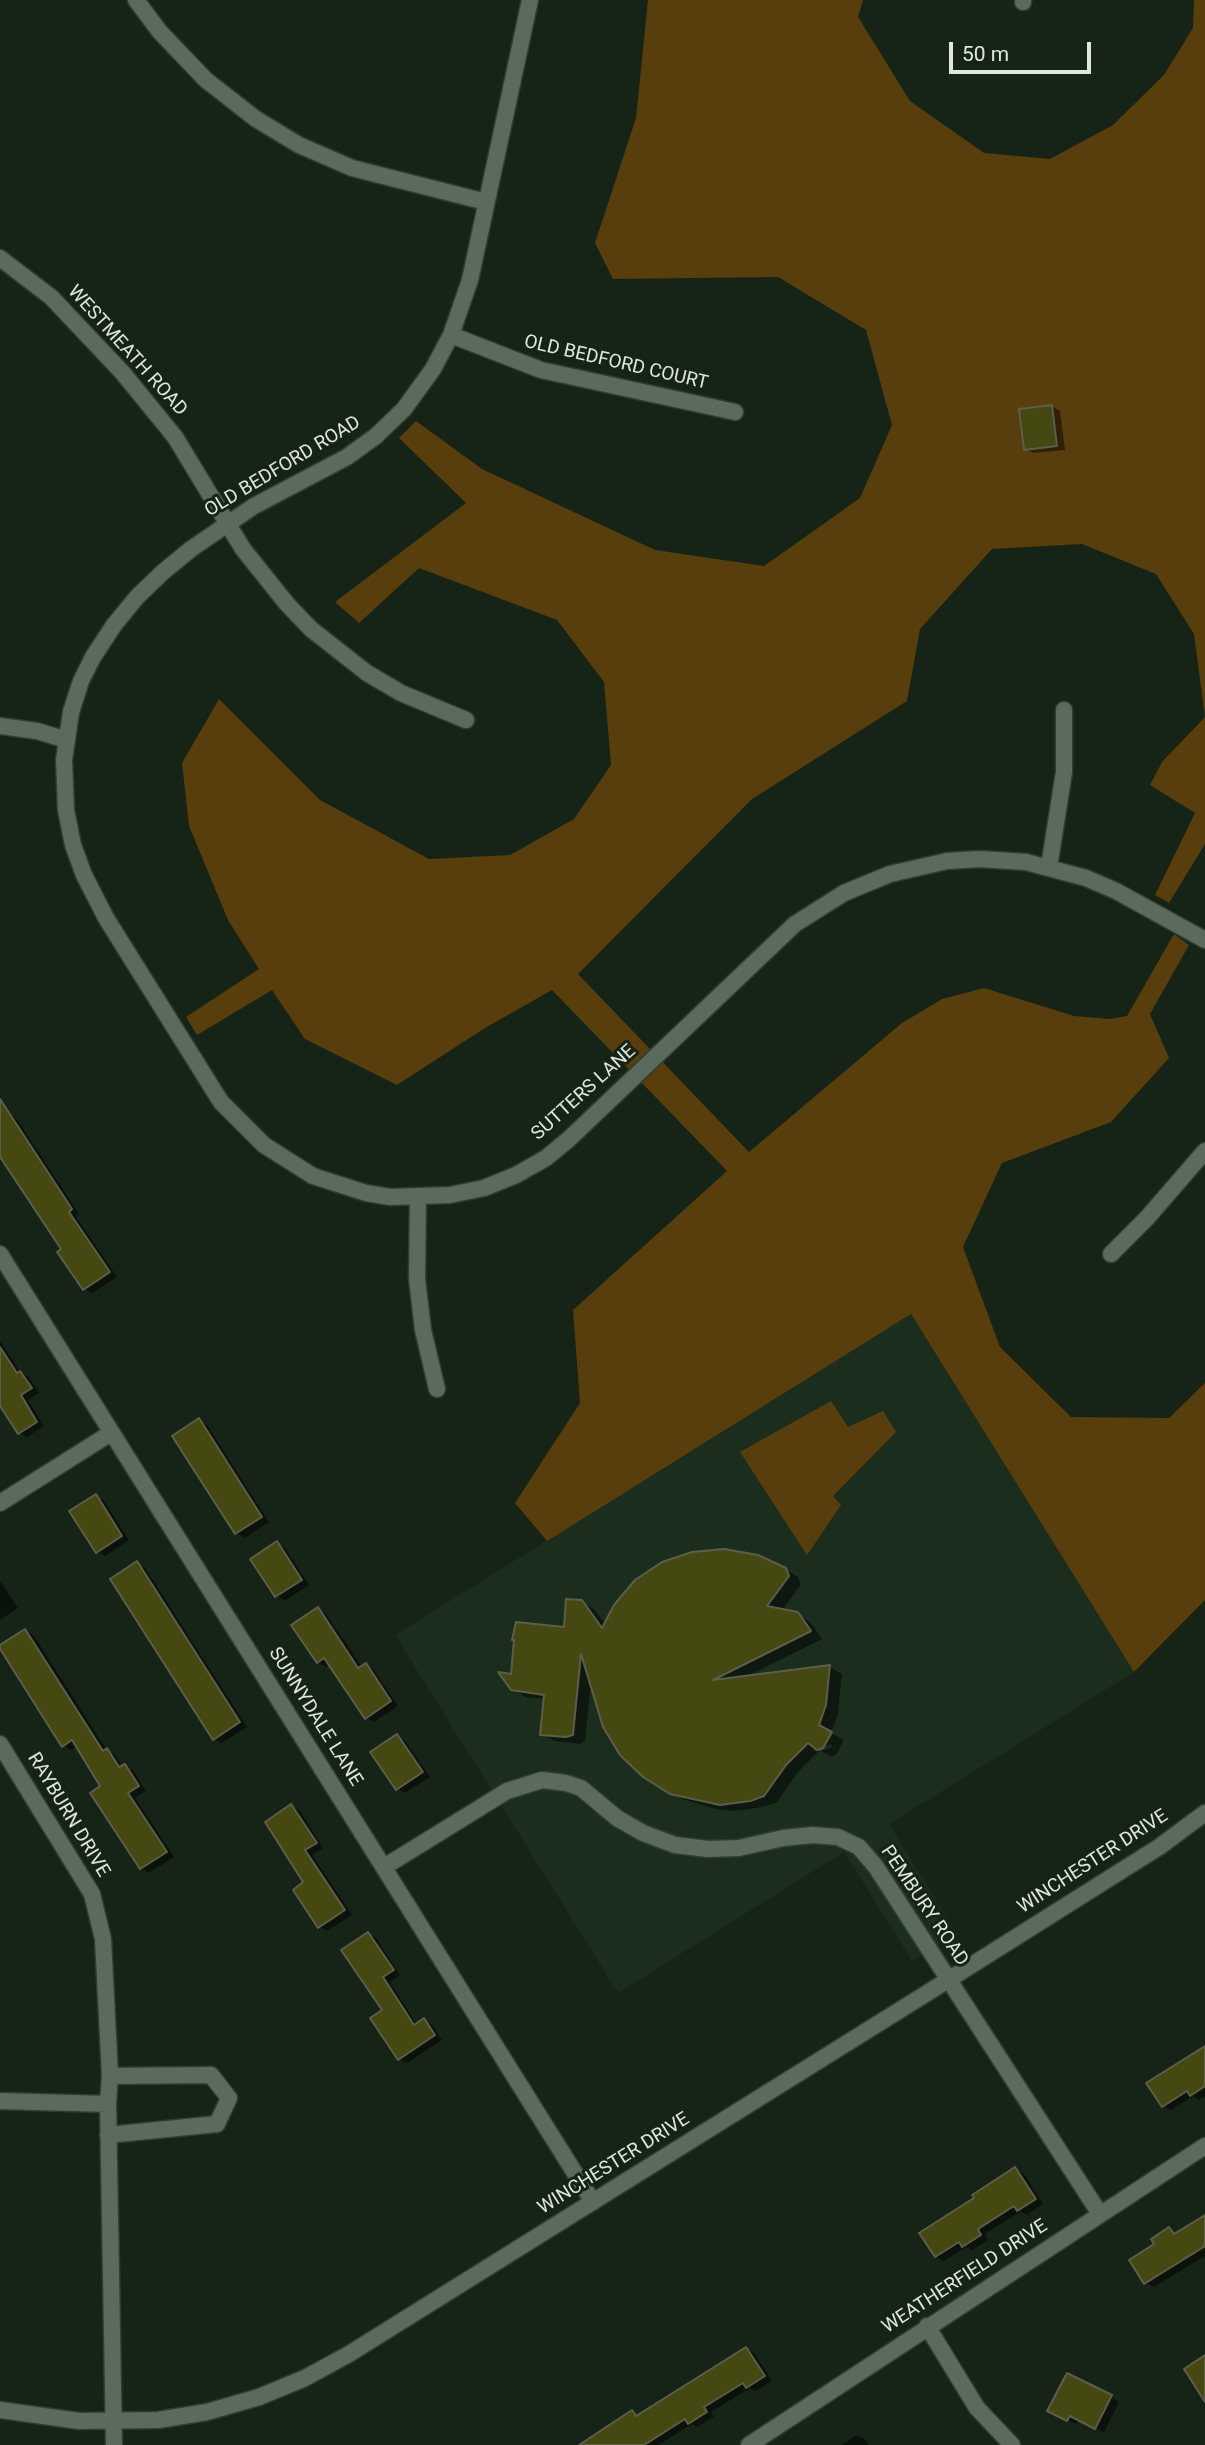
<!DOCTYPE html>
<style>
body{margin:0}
#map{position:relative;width:1205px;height:2445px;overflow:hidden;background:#162317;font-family:Roboto,sans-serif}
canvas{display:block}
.scale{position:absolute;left:949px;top:42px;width:142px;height:32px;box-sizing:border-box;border:4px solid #dee7de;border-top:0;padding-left:9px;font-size:21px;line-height:24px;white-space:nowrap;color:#dee7de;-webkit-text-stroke:5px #162317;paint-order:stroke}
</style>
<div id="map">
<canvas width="1205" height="2445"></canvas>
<div class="scale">50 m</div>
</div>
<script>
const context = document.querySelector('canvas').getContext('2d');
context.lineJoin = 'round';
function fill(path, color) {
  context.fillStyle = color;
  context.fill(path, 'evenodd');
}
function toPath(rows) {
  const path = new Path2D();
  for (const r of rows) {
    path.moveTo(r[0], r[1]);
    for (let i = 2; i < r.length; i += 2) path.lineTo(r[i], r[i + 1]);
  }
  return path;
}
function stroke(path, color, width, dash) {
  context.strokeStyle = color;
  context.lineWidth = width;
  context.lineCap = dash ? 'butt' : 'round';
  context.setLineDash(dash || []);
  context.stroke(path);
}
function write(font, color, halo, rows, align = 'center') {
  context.font = font + ' Roboto,sans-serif';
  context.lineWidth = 6;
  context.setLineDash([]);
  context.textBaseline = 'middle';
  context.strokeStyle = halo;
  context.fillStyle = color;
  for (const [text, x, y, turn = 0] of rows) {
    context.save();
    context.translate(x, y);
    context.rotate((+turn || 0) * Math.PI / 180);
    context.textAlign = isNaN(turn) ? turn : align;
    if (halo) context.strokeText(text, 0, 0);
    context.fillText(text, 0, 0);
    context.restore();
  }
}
const built = toPath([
 [911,1314,1134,1672,889,1824,957,1934,912,1961,844,1852,618,1993,395,1635]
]);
const green = toPath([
 [648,0,863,0,858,17,910,101,984,153,1050,159,1113,125,1164,75,1193,28,1194,0,1205,0,1205,844,1169,903,1155,895,1195,813,1150,785,1162,762,1205,717,1194,634,1156,574,1082,544,992,549,920,629,907,701,752,799,578,974,749,1152,902,1023,942,999,984,988,1074,1016,1110,1019,1127,1016,1174,934,1189,945,1150,1014,1169,1058,1111,1122,1002,1163,963,1247,1000,1347,1071,1417,1169,1418,1205,1383,1205,1600,1134,1672,911,1314,547,1541,515,1503,580,1403,573,1310,727,1171,552,990,485,1028,397,1085,305,1039,272,990,197,1035,186,1017,259,969,228,920,189,826,182,763,219,699,320,800,429,859,510,855,574,819,611,765,604,682,557,620,419,568,359,623,335,602,466,503,399,438,416,421,482,469,655,550,764,566,860,498,892,425,866,330,778,277,613,279,595,243,636,118],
 [831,1401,848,1427,883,1411,896,1432,833,1496,841,1505,807,1555,740,1452]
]);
const shadow = toPath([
 [1052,406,1060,411,1065,450,1034,453,1026,449],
 [8,1113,16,1118,79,1214,76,1217,117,1277,92,1293,84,1288,63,1250,0,1154,0,1118],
 [0,1341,21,1373,29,1377,39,1393,28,1400,44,1426,27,1437,19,1432,0,1403],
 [199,1420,207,1425,269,1522,245,1538,237,1533],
 [96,1496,104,1501,129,1540,105,1556,97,1551],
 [277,1543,285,1548,309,1585,285,1601,277,1596,253,1560],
 [137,1564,145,1568,247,1727,222,1743,214,1739],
 [785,1569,798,1577,801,1584,782,1611,797,1614,810,1622,822,1639,745,1677,830,1667,842,1674,838,1713,831,1733,844,1740,836,1755,831,1756,821,1751,832,1747,831,1744,810,1751,819,1751,798,1772,777,1802,763,1807,734,1811,716,1809,685,1800,644,1776,591,1682,585,1741,580,1744,555,1741,542,1734,546,1699,526,1697,513,1689,512,1676,565,1629,581,1602,594,1609,606,1625],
 [0,1581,18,1608,0,1620],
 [318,1609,326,1614,362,1667,366,1665,374,1670,398,1706,374,1722,366,1718,330,1664,326,1667,318,1662],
 [25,1631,34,1636,106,1749,115,1755,123,1767,133,1770,146,1791,135,1798,174,1857,149,1873,141,1868,103,1786,77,1746,71,1750,63,1745],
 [397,1736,405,1741,430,1777,405,1793,397,1789],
 [292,1807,300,1811,323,1848,312,1855,352,1915,327,1931,319,1927,306,1883],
 [368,1934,376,1938,400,1975,390,1982,417,2025,424,2020,432,2025,442,2040,407,2063,399,2059,384,2011],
 [1205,2048,1205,2096,1199,2100,1193,2096,1171,2110,1163,2106],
 [1016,2169,1024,2174,1043,2204,1027,2215,1021,2211,985,2234,988,2240,972,2250,966,2247,944,2261,936,2256,977,2199],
 [1205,2217,1205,2256,1154,2287,1146,2283,1156,2245,1169,2230,1177,2234],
 [746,2349,754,2353,772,2381,755,2391,750,2388,711,2412,714,2417,697,2427,692,2424,658,2445,596,2445,632,2413,639,2416],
 [1111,2397,1119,2402,1104,2432,1078,2419,1076,2424,1057,2415],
 [857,2435,865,2439,869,2445,841,2445]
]);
const building = toPath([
 [1052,405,1057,446,1024,450,1019,409,1052,405],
 [0,1099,72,1209,69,1212,110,1272,83,1290,57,1252,61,1249,0,1157,0,1099],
 [0,1347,17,1373,20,1371,32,1388,21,1395,37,1422,18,1434,0,1406,0,1347],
 [199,1418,262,1517,235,1534,172,1436,199,1418],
 [96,1494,122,1536,96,1553,69,1511,96,1494],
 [277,1541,302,1580,275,1597,250,1559,277,1541],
 [724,1549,758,1555,786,1568,789,1576,767,1606,798,1612,811,1631,713,1680,830,1665,826,1705,819,1725,832,1732,823,1748,817,1750,808,1743,786,1765,764,1796,750,1801,720,1805,670,1794,643,1777,620,1755,603,1727,581,1654,573,1735,566,1737,540,1735,544,1695,511,1690,498,1672,511,1674,514,1640,512,1640,516,1622,564,1627,566,1599,582,1600,602,1628,614,1605,635,1580,662,1562,692,1552,724,1549],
 [137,1561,240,1722,213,1740,110,1579,137,1561],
 [318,1607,358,1668,366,1663,391,1701,365,1719,324,1658,317,1663,291,1625,318,1607],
 [25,1629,103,1751,107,1748,119,1767,125,1764,139,1786,128,1793,167,1852,140,1869,90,1793,100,1786,72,1740,62,1747,0,1649,0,1645,25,1629],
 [397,1734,423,1772,396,1790,370,1752,397,1734],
 [291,1804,317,1843,305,1850,345,1910,318,1928,293,1890,303,1882,265,1822,291,1804],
 [368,1932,394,1970,383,1977,414,2025,424,2018,435,2035,398,2060,370,2018,382,2010,341,1950,368,1932],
 [1205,2046,1205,2086,1190,2096,1187,2091,1162,2107,1146,2083,1205,2046],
 [1015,2167,1036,2199,1017,2211,1014,2206,978,2229,981,2235,962,2247,959,2242,935,2257,919,2233,974,2198,972,2195,1015,2167],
 [1205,2215,1205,2246,1144,2284,1129,2260,1154,2244,1151,2239,1169,2227,1174,2234,1205,2215],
 [746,2347,765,2376,746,2388,743,2383,704,2407,707,2412,688,2424,685,2419,644,2445,579,2445,632,2410,636,2416,746,2347],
 [1205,2355,1205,2402,1184,2369,1205,2355],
 [1067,2373,1112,2395,1095,2429,1070,2416,1067,2421,1047,2411,1067,2373]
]);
const minor = toPath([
 [136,0,160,32,206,80,256,119,299,145,352,168,486,202],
 [530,0,470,280,451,335,433,369,404,409,376,436,347,457,254,506,191,549,163,572,137,597,114,625,93,657,81,681,71,712,64,760,66,810,73,845,84,875,106,918,221,1102,264,1145,313,1176,366,1193,390,1197,450,1195,484,1188,516,1175,546,1158,569,1139,795,924,844,893,890,874,947,861,979,859,1026,862,1086,878,1116,891,1205,940],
 [1023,2,1023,0],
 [0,258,51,297,122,372,175,437,243,549,287,604,311,629,367,673,401,693,466,720],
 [451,335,541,370,735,412],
 [0,726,37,731,67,740],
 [1049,867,1064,772,1064,710],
 [418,1196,417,1279,423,1330,437,1389],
 [0,1254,593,2202],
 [1111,1254,1147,1218,1205,1151],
 [0,1503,111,1433],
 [0,1744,92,1894,103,1939,110,2076,108,2104,114,2445],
 [384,1867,507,1791,542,1780,566,1783,581,1788,617,1818,643,1833,675,1845,708,1849,739,1848,783,1838,813,1835,838,1837,859,1847,876,1867,1100,2214],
 [0,2101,108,2104],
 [108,2135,217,2124,229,2098,211,2075,110,2076],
 [927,2326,977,2408,1012,2445],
 [0,2410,79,2421,158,2420,207,2412,259,2397,305,2378,349,2354,948,1980,1159,1847,1205,1813],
 [749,2445,1205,2146]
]);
const streetNames = [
 ["WESTMEATH ROAD",127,351,48],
 ["OLD BEDFORD COURT",616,363,13],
 ["OLD BEDFORD ROAD",283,467,-31],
 ["SUTTERS LANE",584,1093,-42],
 ["SUNNYDALE LANE",315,1717,58],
 ["RAYBURN DRIVE",68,1815,59],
 ["WINCHESTER DRIVE",1093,1862,-33],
 ["PEMBURY ROAD",924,1906,56],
 ["WINCHESTER DRIVE",614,2164,-32],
 ["WEATHERFIELD DRIVE",965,2277,-33]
];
fill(built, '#1b2e1e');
fill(green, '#583e0c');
fill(shadow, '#0007');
fill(building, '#454810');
stroke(building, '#5c5e4b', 2);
stroke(minor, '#323c34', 19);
stroke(minor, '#5a6a5c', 16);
write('19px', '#dee7de', '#162317', streetNames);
</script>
